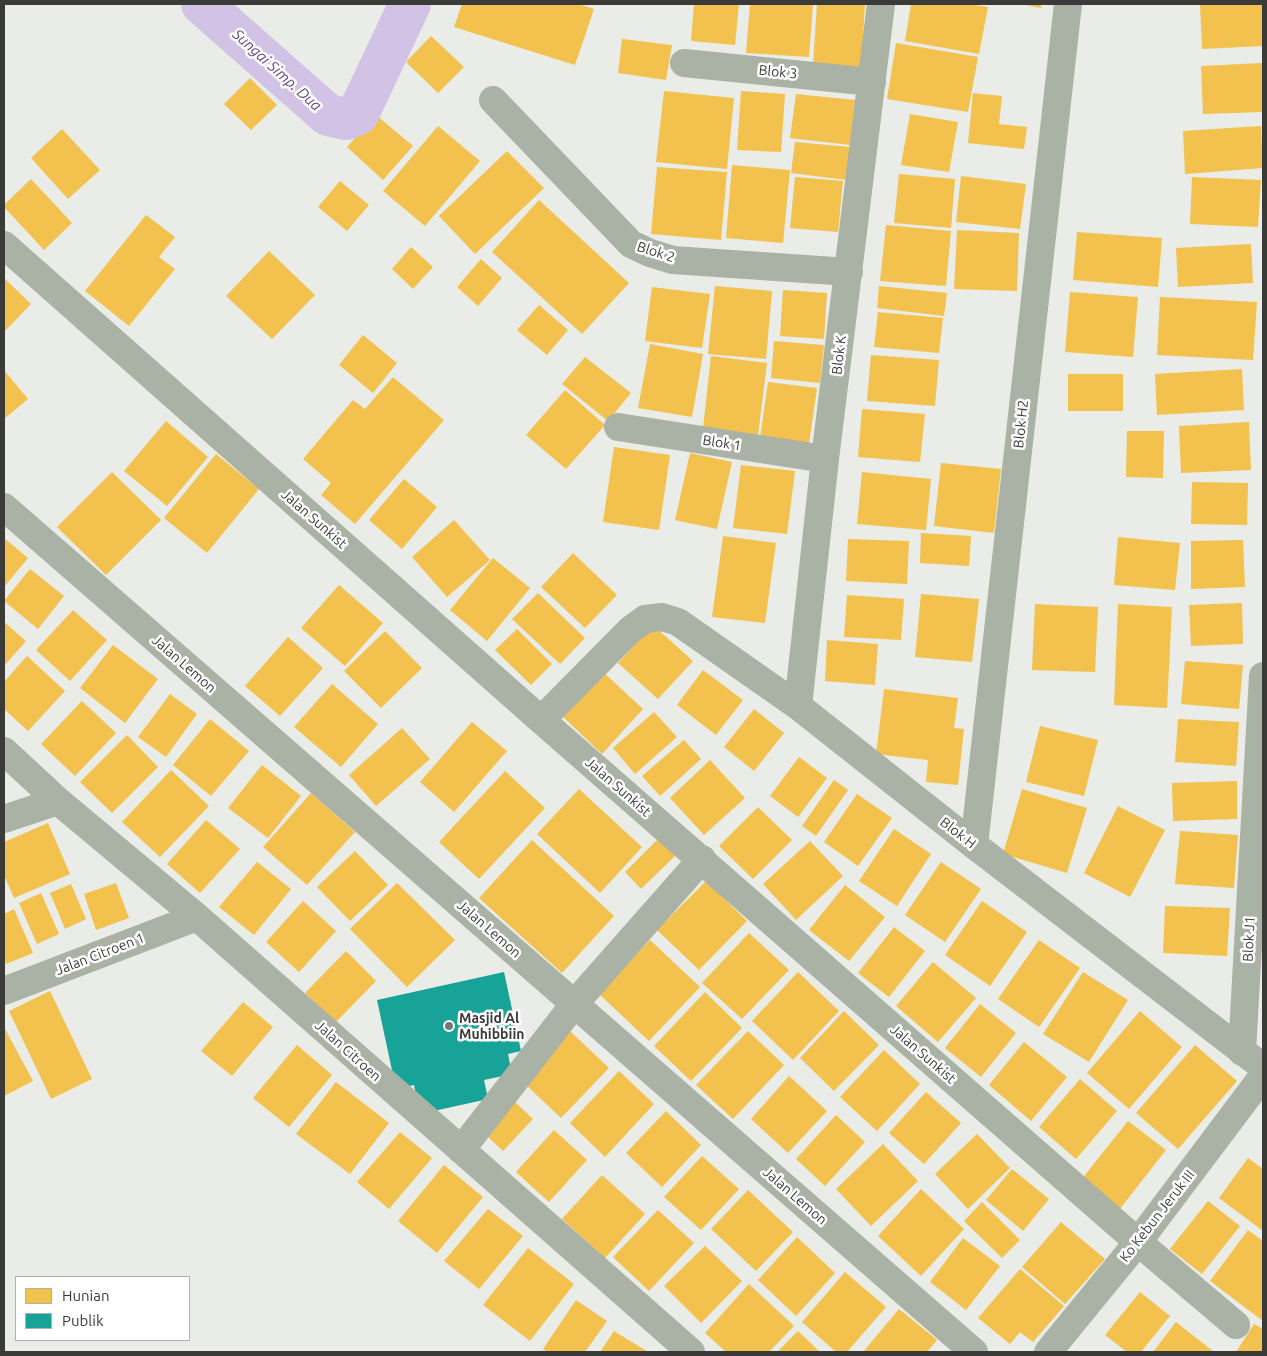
<!DOCTYPE html>
<style>
body{margin:0}
#map{position:relative;width:1267px;height:1356px;overflow:hidden;background:#e9ece7;font-family:Ubuntu,sans-serif}
canvas{display:block}
.frame{position:absolute;inset:0;border:5px solid #3a3b39;pointer-events:none}
.legend{position:absolute;left:15px;top:1276px;width:175px;height:65px;box-sizing:border-box;background:#fff;border:1px solid #b0b1b0;margin:0;padding:6px 9px;list-style:none;font-size:15px;color:#3a3b39}
.legend li{display:flex;align-items:center;gap:10px;height:25px}
.legend b{width:25px;border:1px solid #b0b1b0}
</style>
<div id="map">
<canvas width="1267" height="1356"></canvas>
<div class="frame"></div>
<ul class="legend">
<li><b style="height:14px;background:#f2c14e"></b>Hunian</li>
<li><b style="height:14px;background:#17a398"></b>Publik</li>
</ul>
</div>
<script>
const context = document.querySelector('canvas').getContext('2d');
context.lineJoin = 'round';
function fill(path, color) {
  context.fillStyle = color;
  context.fill(path, 'evenodd');
}
function toPath(rows) {
  const path = new Path2D();
  for (const r of rows) {
    path.moveTo(r[0], r[1]);
    for (let i = 2; i < r.length; i += 2) path.lineTo(r[i], r[i + 1]);
  }
  return path;
}
function stroke(path, color, width, dash) {
  context.strokeStyle = color;
  context.lineWidth = width;
  context.lineCap = dash ? 'butt' : 'round';
  context.setLineDash(dash || []);
  context.stroke(path);
}
function write(font, color, halo, rows, align = 'center') {
  context.font = font + ' Ubuntu,sans-serif';
  context.lineWidth = 5;
  context.setLineDash([]);
  context.textBaseline = 'middle';
  context.strokeStyle = halo;
  context.fillStyle = color;
  for (const [text, x, y, turn = 0] of rows) {
    context.save();
    context.translate(x, y);
    context.rotate((+turn || 0) * Math.PI / 180);
    context.textAlign = isNaN(turn) ? turn : align;
    if (halo) context.strokeText(text, 0, 0);
    context.fillText(text, 0, 0);
    context.restore();
  }
}
const homes = toPath([
 [462,4,579,4,594,9,575,65,454,27],
 [694,4,739,4,735,45,691,41],
 [750,4,813,4,809,57,746,53],
 [817,4,865,4,861,67,813,64],
 [911,4,968,4,988,7,979,54,905,41],
 [1020,4,1041,4,1041,8],
 [1200,4,1263,4,1263,46,1202,49],
 [431,36,464,67,438,93,406,62],
 [622,39,672,45,666,80,618,73],
 [896,43,978,57,968,112,887,99],
 [1262,63,1263,112,1203,114,1201,66],
 [250,78,277,105,251,130,224,104],
 [664,91,734,98,727,169,656,162],
 [741,91,785,94,781,152,737,150],
 [973,93,1002,96,999,124,1027,127,1024,149,968,143],
 [796,94,855,100,850,145,790,138],
 [910,114,958,122,949,172,901,165],
 [376,115,413,146,383,180,347,147],
 [438,126,480,161,425,226,383,191],
 [1261,126,1263,168,1185,174,1183,131],
 [62,129,100,170,68,199,31,158],
 [795,142,850,147,847,180,791,173],
 [507,151,544,188,475,254,439,216],
 [732,165,790,170,783,243,726,238],
 [657,167,727,172,721,240,651,234],
 [899,174,955,179,951,228,894,223],
 [961,176,1026,184,1020,229,956,222],
 [795,177,843,181,838,232,790,228],
 [1192,177,1261,180,1258,227,1190,224],
 [31,179,72,223,44,250,4,207,4,205],
 [340,181,369,205,347,231,318,207],
 [539,200,629,283,582,334,492,252],
 [146,215,175,237,159,257,175,269,129,326,85,291],
 [886,225,951,231,946,286,880,281],
 [957,230,1019,233,1017,291,954,289],
 [1077,232,1162,238,1158,287,1073,280],
 [1251,244,1253,283,1178,287,1176,248],
 [411,247,433,267,413,289,392,269],
 [269,251,315,295,272,339,226,296],
 [481,259,502,278,478,306,457,287],
 [4,278,31,304,4,332],
 [715,286,772,291,766,359,708,354],
 [879,286,947,293,944,316,877,308],
 [652,287,710,294,702,348,645,341],
 [783,290,827,293,824,339,780,336],
 [1070,292,1138,297,1133,357,1065,352],
 [1160,297,1257,302,1253,360,1157,355],
 [539,305,568,330,547,355,517,330],
 [878,312,943,318,939,353,874,347],
 [363,335,397,363,373,393,339,365],
 [774,341,824,345,820,383,771,378],
 [650,344,703,354,692,417,638,408],
 [871,355,939,360,935,406,867,401],
 [711,356,767,363,758,435,703,428],
 [585,357,631,393,608,421,562,384],
 [1242,369,1244,410,1157,415,1155,374],
 [4,370,28,399,4,419],
 [1068,374,1123,374,1123,411,1068,411],
 [393,377,444,420,355,524,321,495,331,483,303,459,353,400,365,409],
 [768,382,817,388,809,444,760,438],
 [565,390,605,425,566,469,526,435],
 [862,409,925,414,920,462,858,457],
 [166,421,208,457,167,506,124,471],
 [1249,422,1251,470,1181,473,1179,426],
 [1127,431,1164,431,1163,478,1126,477],
 [614,447,670,455,659,530,603,522],
 [690,453,732,462,717,529,675,520],
 [216,454,259,489,207,553,164,518],
 [941,463,1001,469,994,533,934,526],
 [741,465,795,471,787,534,733,528],
 [112,472,161,520,106,575,57,527],
 [862,472,931,479,926,530,857,524],
 [404,479,437,507,402,549,369,520],
 [1192,482,1248,483,1247,525,1191,524],
 [454,520,490,560,447,597,412,557],
 [921,533,971,536,969,566,920,563],
 [723,536,776,543,765,623,712,617],
 [1118,537,1180,543,1175,590,1114,585],
 [4,538,28,558,4,587],
 [848,539,909,541,907,584,846,581],
 [1243,540,1245,587,1191,589,1191,541],
 [573,553,617,595,585,628,541,587],
 [493,558,530,588,487,641,450,610],
 [30,569,64,596,38,629,4,601],
 [339,585,383,623,345,666,301,628],
 [538,593,585,638,560,664,512,619],
 [921,594,979,599,972,662,915,657],
 [847,595,904,599,901,640,844,637],
 [1242,603,1243,644,1191,646,1189,605],
 [1035,604,1098,607,1095,672,1032,670],
 [1118,604,1172,607,1167,708,1114,705],
 [73,610,107,640,70,681,36,650],
 [4,622,26,641,4,666],
 [653,625,693,661,658,699,618,663],
 [517,629,552,664,531,685,495,650],
 [385,631,422,668,381,708,344,671],
 [288,637,323,668,280,716,245,686],
 [827,640,878,644,875,685,825,681],
 [113,645,158,679,125,723,80,688],
 [27,656,65,691,28,731,4,709,4,682],
 [1185,661,1243,665,1239,709,1181,704],
 [601,670,643,709,602,754,560,714],
 [703,670,743,700,716,735,677,705],
 [332,684,378,724,341,767,294,727],
 [884,689,958,698,954,728,964,729,958,785,926,782,928,760,876,754],
 [170,694,197,714,166,757,138,737],
 [82,701,116,733,75,776,41,744],
 [754,709,784,733,754,771,724,747],
 [654,712,677,737,635,774,613,748],
 [210,719,249,751,211,796,173,765],
 [1178,719,1239,722,1236,766,1175,762],
 [472,722,507,751,454,812,420,782],
 [1040,726,1098,740,1084,796,1026,782],
 [402,728,430,759,376,806,349,775],
 [127,735,158,767,112,813,80,782],
 [684,740,701,759,660,796,642,776],
 [799,757,827,778,798,817,770,796],
 [710,760,745,798,704,835,670,798],
 [262,765,301,796,268,838,228,808],
 [171,770,209,806,160,857,122,822],
 [505,771,545,808,479,879,439,842],
 [834,780,848,790,816,836,802,826],
 [1237,781,1237,819,1173,821,1172,783],
 [579,789,642,847,600,893,537,834],
 [1022,789,1087,808,1067,873,1003,854],
 [311,793,355,832,307,885,263,847],
 [857,794,892,818,858,866,824,842],
 [1118,806,1165,830,1130,897,1084,873],
 [758,807,792,840,753,879,719,846],
 [206,820,240,849,200,893,167,864],
 [48,823,70,874,14,898,4,875,4,842],
 [894,829,931,854,897,906,859,881],
 [1180,831,1238,835,1234,888,1175,884],
 [660,837,677,854,641,889,625,872],
 [532,840,614,916,562,973,479,898],
 [810,841,843,876,796,920,763,884],
 [355,851,388,885,350,921,317,887],
 [257,862,291,889,254,935,219,907],
 [941,862,981,889,945,942,905,915],
 [706,881,747,921,699,970,657,930],
 [116,883,129,918,96,930,84,894],
 [397,883,455,940,407,987,350,929],
 [71,884,86,919,65,929,50,893],
 [845,885,885,917,849,961,809,930],
 [41,893,59,934,37,944,19,903],
 [303,901,336,931,299,972,266,942],
 [982,901,1027,932,990,986,945,955],
 [1165,906,1230,908,1227,956,1163,953],
 [14,909,33,953,6,964,4,958,4,914],
 [894,927,925,951,889,997,858,973],
 [749,933,789,970,742,1019,702,983],
 [650,940,700,987,649,1041,599,994],
 [1039,940,1080,968,1039,1027,998,999],
 [346,951,376,981,336,1022,305,993],
 [933,962,976,998,938,1042,896,1006],
 [798,972,839,1011,793,1060,752,1021],
 [1083,972,1128,1000,1089,1062,1043,1034],
 [50,991,92,1079,51,1099,9,1011],
 [705,992,742,1028,691,1081,654,1046],
 [243,1002,273,1027,232,1076,201,1051],
 [980,1004,1016,1033,981,1077,945,1048],
 [844,1011,879,1045,834,1091,800,1058],
 [1140,1011,1182,1047,1129,1109,1087,1073],
 [4,1027,33,1081,4,1096],
 [570,1031,609,1068,561,1118,522,1081],
 [748,1031,784,1065,733,1119,696,1085],
 [1024,1042,1067,1077,1031,1121,989,1085],
 [297,1045,332,1075,289,1127,253,1098],
 [1195,1045,1237,1081,1178,1149,1136,1113],
 [884,1050,920,1084,877,1131,840,1097],
 [619,1071,654,1104,605,1157,570,1123],
 [789,1076,827,1111,788,1153,751,1119],
 [1080,1079,1117,1111,1076,1159,1039,1127],
 [336,1082,389,1123,350,1174,296,1134],
 [926,1092,961,1123,924,1164,889,1133],
 [512,1099,533,1119,503,1151,482,1131],
 [666,1111,701,1145,662,1187,626,1153],
 [836,1115,865,1142,825,1186,796,1159],
 [1128,1121,1166,1150,1119,1210,1081,1180],
 [554,1130,587,1160,549,1202,516,1172],
 [400,1132,432,1158,389,1209,357,1182],
 [977,1134,1010,1168,968,1209,935,1174],
 [883,1144,918,1181,871,1226,836,1189],
 [702,1156,739,1189,701,1230,664,1197],
 [1248,1158,1263,1169,1263,1231,1219,1198],
 [444,1165,483,1197,437,1253,398,1221],
 [1012,1169,1049,1199,1023,1231,986,1200],
 [602,1175,645,1214,605,1258,562,1219],
 [921,1189,964,1229,921,1276,878,1236],
 [748,1190,793,1232,756,1271,711,1229],
 [1208,1201,1240,1226,1202,1274,1170,1249],
 [982,1202,1020,1240,1002,1258,964,1221],
 [488,1209,523,1236,479,1289,444,1261],
 [658,1210,694,1243,649,1291,613,1257],
 [1061,1222,1105,1259,1065,1304,1022,1267],
 [1248,1230,1263,1241,1263,1321,1210,1281],
 [797,1237,835,1273,796,1316,758,1280],
 [963,1238,1000,1266,966,1310,930,1282],
 [705,1246,742,1281,701,1323,664,1286],
 [528,1248,574,1284,530,1341,483,1305],
 [1020,1269,1064,1306,1033,1342,1020,1332,1010,1344,978,1318],
 [845,1272,886,1307,847,1352,836,1352,802,1322],
 [749,1284,794,1326,769,1352,726,1352,705,1333],
 [1140,1292,1170,1316,1141,1352,1127,1352,1105,1335],
 [576,1300,607,1321,585,1352,548,1352,543,1349],
 [899,1309,937,1340,927,1352,863,1352],
 [1176,1322,1214,1352,1153,1352],
 [1254,1324,1263,1329,1263,1352,1236,1352],
 [614,1331,648,1352,600,1352],
 [798,1331,820,1352,777,1352]
]);
const public = toPath([
 [504,972,521,1051,508,1054,512,1074,484,1080,488,1099,420,1114,414,1085,396,1089,377,1000]
]);
const canal = toPath([
 [202,4,328,115,346,119,358,114,410,4]
]);
const minor = toPath([
 [684,63,872,82],
 [493,100,631,244,650,253,673,260,849,272],
 [4,245,541,720,1138,1242,1236,1325],
 [618,427,825,459],
 [4,507,974,1352],
 [798,706,825,459,881,4],
 [541,720,630,630,645,619,662,617,678,622,798,706,974,845,1263,1067],
 [4,751,58,801,197,917,691,1352],
 [4,819,58,801],
 [974,845,1068,4],
 [4,991,197,917],
 [1242,1052,1263,676],
 [461,1150,575,1003,702,859],
 [1048,1352,1138,1242,1263,1076]
]);
const markers = [
 [449,1026,5,"#777976"]
];
const streetNames = [
 ["Blok 3",778,72,6],
 ["Blok 2",656,252,18],
 ["Blok K",839,355,-83],
 ["Blok H2",1021,424,-84],
 ["Blok 1",722,443,9],
 ["Jalan Sunkist",314,519,41],
 ["Jalan Lemon",184,664,41],
 ["Jalan Sunkist",618,787,41],
 ["Blok H",958,833,38],
 ["Jalan Lemon",489,929,41],
 ["Blok J1",1249,939,-87],
 ["Jalan Citroen 1",100,954,-21],
 ["Jalan Citroen",348,1051,42],
 ["Jalan Sunkist",923,1054,41],
 ["Jalan Lemon",795,1196,41],
 ["Ko Kebun Jeruk III",1157,1216,-52]
];
const poiNames = [
 ["Masjid Al",459,1018],
 ["Muhibbiin",459,1034]
];
const waterNames = [
 ["Sungai Simp. Dua",277,70,42]
];
fill(homes, '#f2c14e');
fill(public, '#17a398');
stroke(canal, '#d2c3e6', 42);
stroke(minor, '#aab1a5', 28);
for (const [x, y, r, color] of markers) {
  const dot = new Path2D();
  dot.arc(x, y, r, 0, 2 * Math.PI);
  context.fillStyle = color;
  context.fill(dot);
  stroke(dot, '#fff', 2);
}
write('14px', '#3a3b39', '#fff', streetNames);
write('bold 14px', '#3a3b39', '#fff', poiNames, 'left');
write('italic 15px', '#624383', '#fff', waterNames);
</script>
